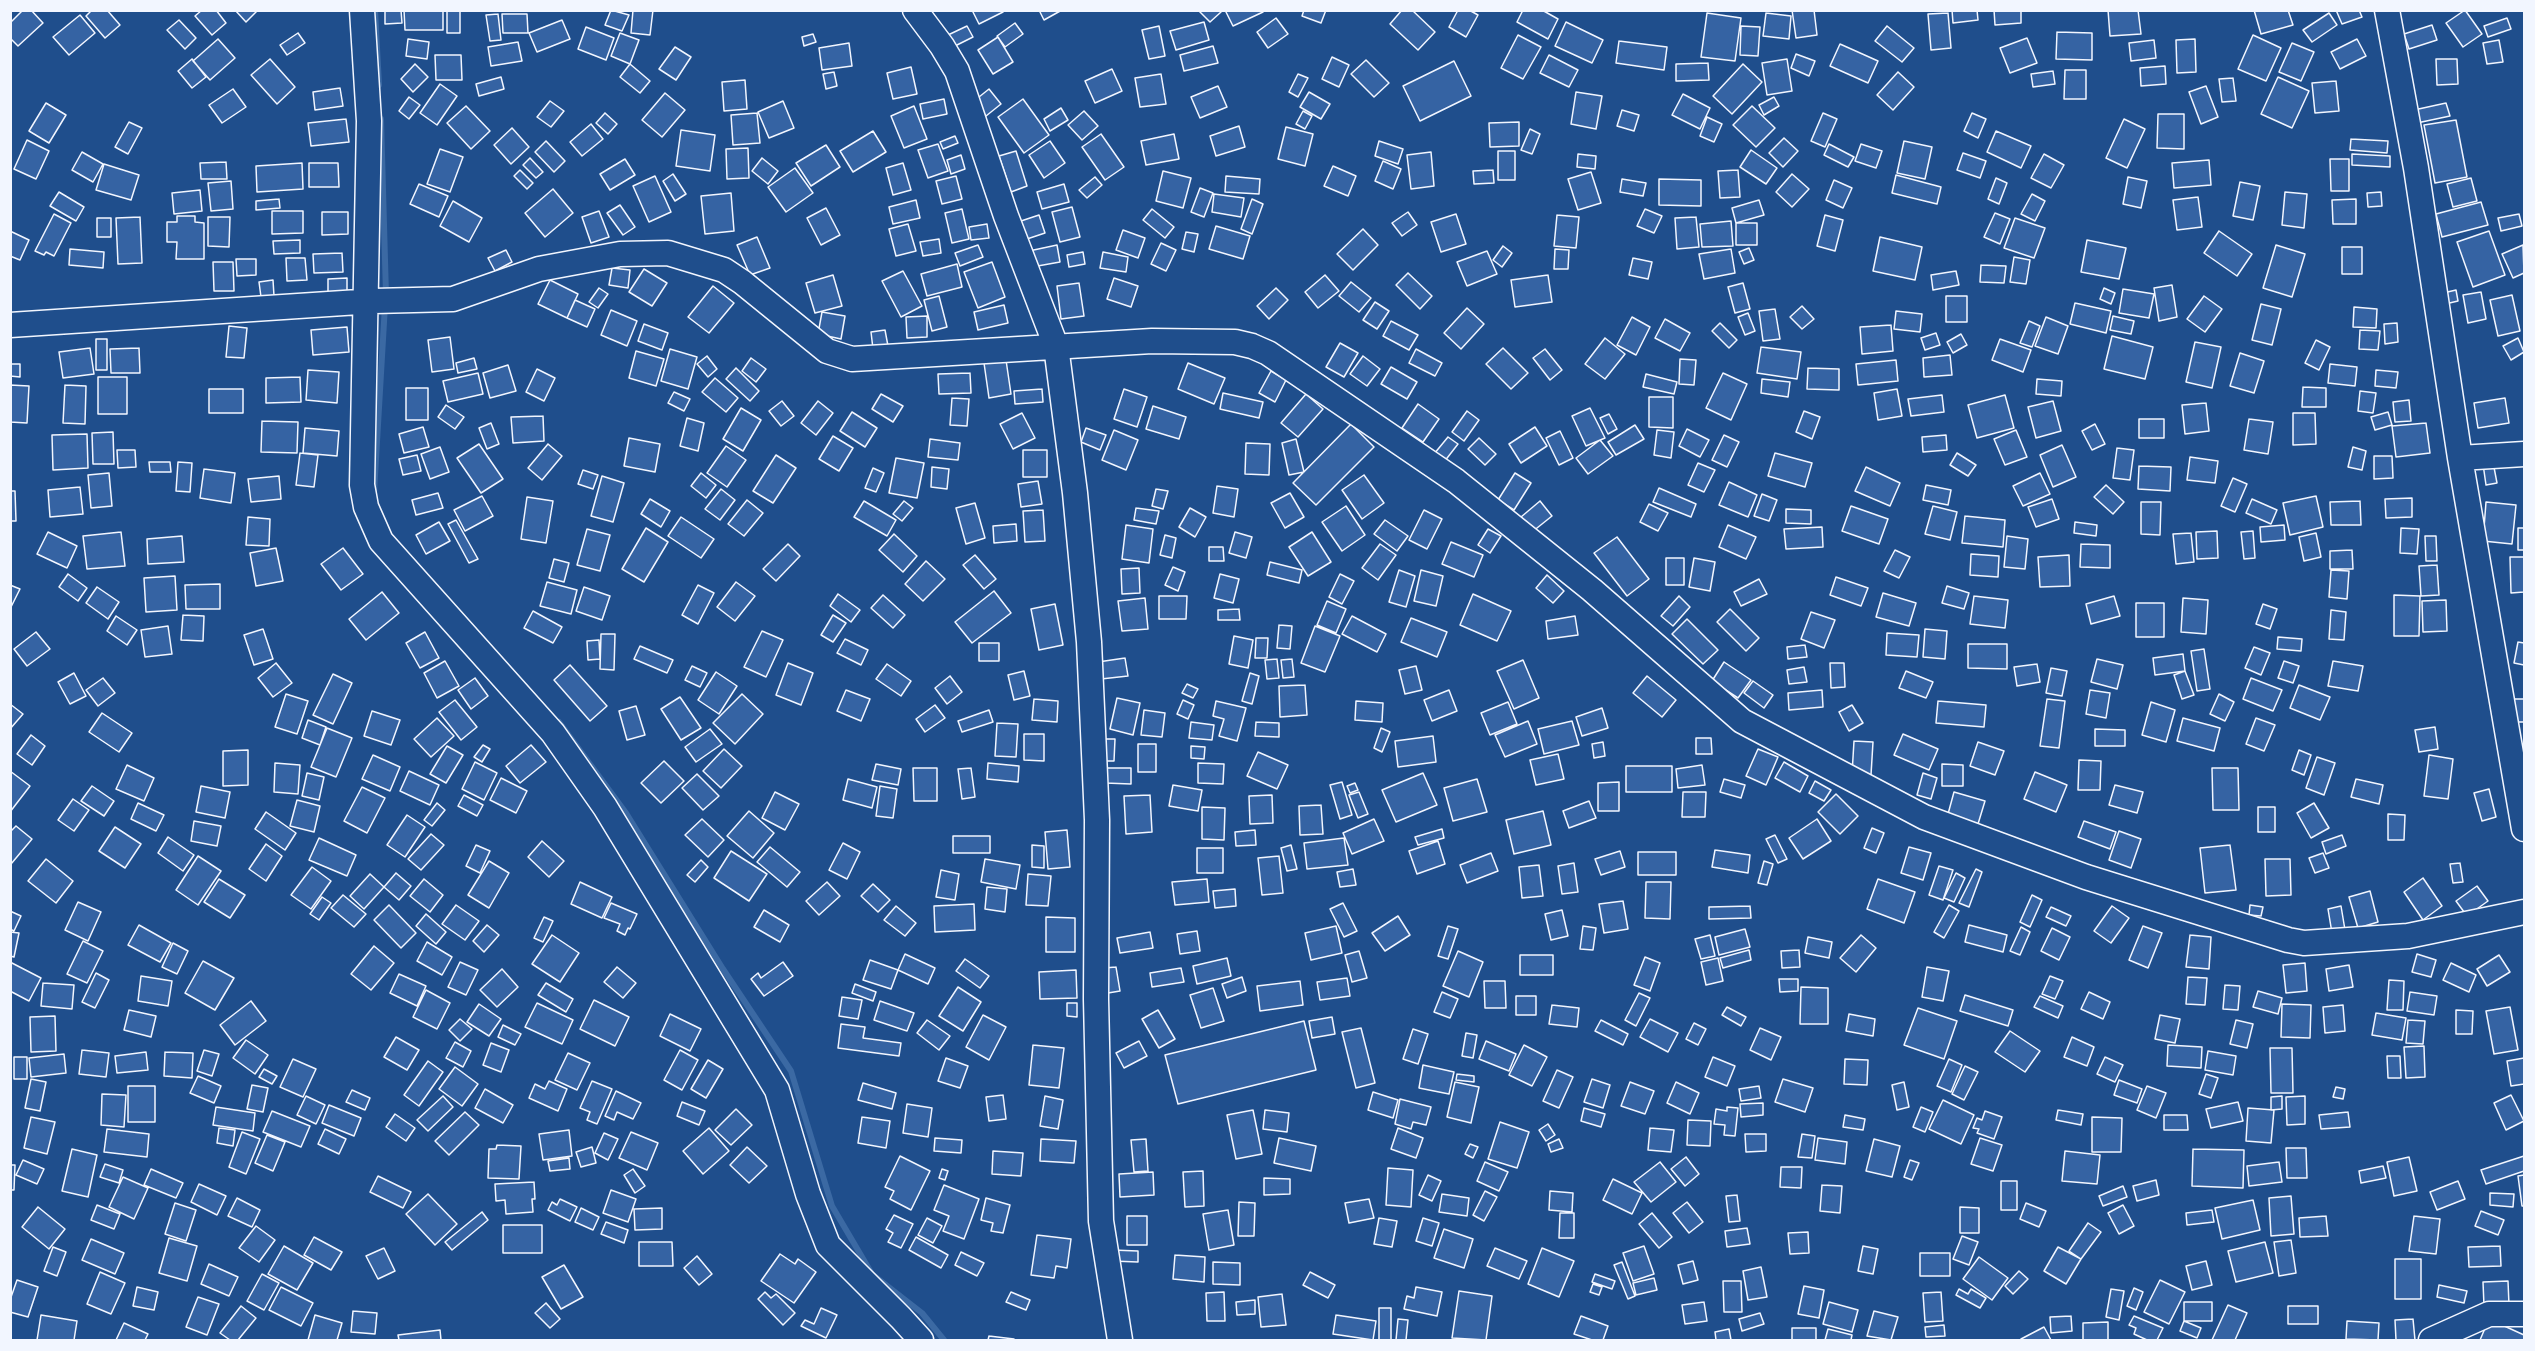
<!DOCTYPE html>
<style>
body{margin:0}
#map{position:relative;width:2535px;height:1351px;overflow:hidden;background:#1f4e8c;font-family:Inter,sans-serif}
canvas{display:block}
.frame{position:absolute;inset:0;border:12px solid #f2f6ff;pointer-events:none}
</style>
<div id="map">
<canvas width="2535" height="1351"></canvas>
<div class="frame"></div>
</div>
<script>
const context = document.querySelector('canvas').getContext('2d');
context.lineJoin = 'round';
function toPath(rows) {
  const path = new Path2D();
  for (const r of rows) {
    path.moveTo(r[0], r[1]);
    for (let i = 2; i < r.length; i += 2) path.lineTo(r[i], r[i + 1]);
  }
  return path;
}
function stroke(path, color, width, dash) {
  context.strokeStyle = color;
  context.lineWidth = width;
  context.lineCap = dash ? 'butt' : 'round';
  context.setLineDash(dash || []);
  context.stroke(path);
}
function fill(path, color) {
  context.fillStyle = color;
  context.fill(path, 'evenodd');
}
const stream = toPath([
 [375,10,379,85],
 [381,119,386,295],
 [374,493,385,305],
 [559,722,626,813,723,969,791,1071,832,1206,872,1274,922,1313,944,1340]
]);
const building = toPath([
 [23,10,31,10,43,23,18,46,10,38,10,23,23,10],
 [92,10,107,10,120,25,105,38,86,16,92,10],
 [202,10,216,10,226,23,212,35,195,16,202,10],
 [235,10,258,10,246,22,235,10],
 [385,10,401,10,402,23,385,24,385,10],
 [404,10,443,10,443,30,405,30,404,10],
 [611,10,629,15,622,31,605,25,611,10],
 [633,10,653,10,650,35,631,33,633,10],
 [972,10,1003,10,1003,12,979,24,972,10],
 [1039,10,1062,10,1044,20,1039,10],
 [1198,10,1220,10,1221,12,1210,22,1198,10],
 [1225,10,1262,10,1263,12,1233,26,1225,10],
 [1304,10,1326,10,1321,23,1302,16,1304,10],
 [1402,10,1412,10,1435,32,1418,50,1390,24,1402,10],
 [1458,10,1469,10,1478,15,1466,37,1449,27,1458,10],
 [1523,10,1542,10,1558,19,1548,39,1517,22,1523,10],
 [1792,10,1814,10,1817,35,1796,38,1792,10],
 [1952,10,1977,10,1978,20,1953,23,1952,10],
 [1994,10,2021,10,2021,23,1995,25,1994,10],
 [2108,10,2138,10,2141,34,2110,36,2108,10],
 [2254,10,2288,10,2293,25,2261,34,2254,10],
 [2336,10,2359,10,2362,17,2342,24,2336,10],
 [2465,10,2482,34,2463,47,2446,23,2465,10],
 [447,11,460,11,460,33,447,33,447,11],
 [1707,13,1741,18,1735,61,1701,57,1707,13],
 [1766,13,1791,16,1789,39,1763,36,1766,13],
 [1948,13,1951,48,1931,50,1928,14,1948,13],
 [2329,13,2337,25,2312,42,2303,30,2329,13],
 [498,14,501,40,490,41,486,15,498,14],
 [502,14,527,14,528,33,503,33,502,14],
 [80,15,95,33,69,55,53,37,80,15],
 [1276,18,1288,34,1268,48,1257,32,1276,18],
 [2507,18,2511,29,2488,37,2484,26,2507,18],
 [179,20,196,38,185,49,167,30,179,20],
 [562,20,570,39,537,52,529,33,562,20],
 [1204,22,1209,40,1176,50,1170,31,1204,22],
 [1566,22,1603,40,1592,63,1555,46,1566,22],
 [1015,23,1023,34,1005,47,997,36,1015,23],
 [2432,25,2437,40,2409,49,2404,34,2432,25],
 [967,26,973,37,953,47,948,35,967,26],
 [1159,26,1165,56,1149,59,1142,30,1159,26],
 [1741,26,1760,27,1758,56,1740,55,1741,26],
 [1887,26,1914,48,1902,62,1875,41,1887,26],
 [586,27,614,38,606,60,578,49,586,27],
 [2057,32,2092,33,2092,60,2056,59,2057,32],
 [298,33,305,43,287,55,280,45,298,33],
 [620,33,639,40,630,64,611,56,620,33],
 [813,34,816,42,804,46,802,37,813,34],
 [1518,35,1541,47,1523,79,1501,68,1518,35],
 [2253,35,2281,48,2266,81,2238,69,2253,35],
 [998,37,1013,62,993,74,978,50,998,37],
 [2027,38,2037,63,2010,73,2000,48,2027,38],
 [218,39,235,58,210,80,193,61,218,39],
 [408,39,429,42,427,59,406,56,408,39],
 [2195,39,2196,72,2177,73,2176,40,2195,39],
 [2357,39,2366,56,2340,69,2331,52,2357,39],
 [2154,40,2156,58,2131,61,2129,43,2154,40],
 [2499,40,2503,62,2487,64,2483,43,2499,40],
 [1619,41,1667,47,1664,70,1616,63,1619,41],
 [518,42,522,61,491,66,488,47,518,42],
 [849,43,852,66,822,70,819,48,849,43],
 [2292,43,2314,52,2301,81,2279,72,2292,43],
 [1840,44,1878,61,1868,83,1830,66,1840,44],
 [1213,46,1218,63,1184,71,1180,55,1213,46],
 [675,47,691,57,676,80,659,69,675,47],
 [1796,54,1815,61,1809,76,1791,68,1796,54],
 [435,55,461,55,462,80,436,80,435,55],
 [1549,55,1578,70,1569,87,1540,73,1549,55],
 [1332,57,1349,65,1339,87,1322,79,1332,57],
 [192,59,206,77,192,88,178,71,192,59],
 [270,59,295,87,277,104,251,75,270,59],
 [1787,59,1792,91,1767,95,1762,63,1787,59],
 [2436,59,2457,59,2458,84,2437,85,2436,59],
 [1366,60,1389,83,1374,97,1351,74,1366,60],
 [1454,61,1471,96,1420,121,1403,86,1454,61],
 [1708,63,1709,80,1676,81,1676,64,1708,63],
 [415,64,428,77,413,92,401,79,415,64],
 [630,64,650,81,640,93,620,77,630,64],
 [1743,64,1762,82,1732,114,1713,96,1743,64],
 [2165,66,2166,84,2141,86,2140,68,2165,66],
 [911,67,917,94,893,99,887,73,911,67],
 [1112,69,1122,91,1095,103,1085,81,1112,69],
 [2065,70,2086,70,2086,99,2064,99,2065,70],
 [2053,71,2055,84,2033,87,2031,74,2053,71],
 [834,72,837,86,826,89,823,74,834,72],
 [1898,72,1914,87,1893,110,1877,95,1898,72],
 [1161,74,1166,104,1140,107,1135,78,1161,74],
 [1298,74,1308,78,1298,97,1289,92,1298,74],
 [501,77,504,89,479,96,476,84,501,77],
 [2278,77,2309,91,2292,128,2261,114,2278,77],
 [2233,78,2236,101,2222,102,2219,79,2233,78],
 [745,80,747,109,724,111,722,82,745,80],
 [2336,81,2339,111,2315,113,2312,83,2336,81],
 [440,84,457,96,437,125,420,113,440,84],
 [1218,86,1227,107,1200,118,1191,97,1218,86],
 [2206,86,2218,117,2201,124,2189,92,2206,86],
 [340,88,343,106,315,110,313,92,340,88],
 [233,89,246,107,222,123,209,105,233,89],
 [989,89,1001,104,986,116,974,101,989,89],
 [1309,92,1330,104,1321,119,1300,107,1309,92],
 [1576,92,1602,96,1596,129,1571,124,1576,92],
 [665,93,685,110,662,137,642,120,665,93],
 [1683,94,1710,108,1700,129,1672,115,1683,94],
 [409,97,420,105,409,119,399,111,409,97],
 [1774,97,1779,106,1764,115,1759,105,1774,97],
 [944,99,947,114,923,119,920,104,944,99],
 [1023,99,1049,135,1024,153,998,117,1023,99],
 [550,101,564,111,551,127,537,117,550,101],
 [783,101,794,128,769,138,758,112,783,101],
 [46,103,66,115,49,143,29,131,46,103],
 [2446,103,2450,116,2417,123,2414,110,2446,103],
 [466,106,490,131,471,149,447,123,466,106],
 [914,106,927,139,904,148,891,116,914,106],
 [1752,106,1775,128,1756,147,1733,125,1752,106],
 [1061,108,1068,120,1050,131,1044,119,1061,108],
 [1622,110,1639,115,1634,131,1617,126,1622,110],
 [1084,111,1098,126,1082,140,1068,125,1084,111],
 [1303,111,1312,116,1305,129,1296,124,1303,111],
 [605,113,617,124,608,134,596,123,605,113],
 [757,113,760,143,733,145,731,115,757,113],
 [1823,113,1837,119,1825,147,1811,141,1823,113],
 [1972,113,1986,119,1978,138,1964,131,1972,113],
 [2158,114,2184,114,2184,149,2157,148,2158,114],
 [1707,117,1722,124,1714,142,1700,136,1707,117],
 [346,119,349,142,311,146,308,123,346,119],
 [2124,119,2145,129,2127,168,2106,158,2124,119],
 [2456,120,2467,177,2435,183,2424,125,2456,120],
 [129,122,142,128,128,154,115,147,129,122],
 [1519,122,1519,146,1490,147,1489,123,1519,122],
 [591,124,603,139,582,156,570,142,591,124],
 [1239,126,1245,147,1216,156,1210,136,1239,126],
 [1286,127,1313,134,1305,166,1278,159,1286,127],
 [512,128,529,147,511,164,494,145,512,128],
 [1530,129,1540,134,1532,154,1521,150,1530,129],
 [681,130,715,135,710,171,676,166,681,130],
 [873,131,886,152,853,172,840,151,873,131],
 [1996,131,2031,146,2021,168,1987,152,1996,131],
 [1101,134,1124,167,1105,180,1082,147,1101,134],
 [1174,134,1179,159,1146,165,1141,141,1174,134],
 [955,136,958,143,943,149,940,142,955,136],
 [1784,138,1798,151,1783,167,1769,153,1784,138],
 [2351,139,2388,141,2387,153,2350,150,2351,139],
 [27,140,49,151,36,179,14,169,27,140],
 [546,141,565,161,554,172,535,152,546,141],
 [1050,141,1065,163,1044,178,1029,155,1050,141],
 [1379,141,1403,149,1398,164,1375,156,1379,141],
 [1904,141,1932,147,1925,179,1897,173,1904,141],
 [938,144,948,171,928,178,918,150,938,144],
 [1829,144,1854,157,1848,167,1824,155,1829,144],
 [1861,144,1882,151,1876,168,1855,161,1861,144],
 [826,145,840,167,811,186,796,163,826,145],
 [748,148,749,178,727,179,726,149,748,148],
 [440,149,463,157,450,192,427,184,440,149],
 [1751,150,1777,168,1766,184,1740,167,1751,150],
 [1016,151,1027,186,1011,192,999,156,1016,151],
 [1498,151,1515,151,1515,180,1498,180,1498,151],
 [82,152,103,164,93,182,72,170,82,152],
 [1431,152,1434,186,1411,189,1407,155,1431,152],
 [1963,153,1986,161,1980,178,1957,170,1963,153],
 [1578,154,1596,156,1595,169,1577,167,1578,154],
 [2044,154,2064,165,2051,188,2031,178,2044,154],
 [2352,154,2390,156,2390,167,2352,165,2352,154],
 [961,155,965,169,951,174,947,160,961,155],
 [530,158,543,172,536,178,523,165,530,158],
 [762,158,778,171,768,184,752,171,762,158],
 [625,159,635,175,610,190,600,174,625,159],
 [2330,159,2349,159,2349,191,2331,191,2330,159],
 [2209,160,2211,185,2174,188,2172,163,2209,160],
 [1383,161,1401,169,1393,189,1375,181,1383,161],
 [226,162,227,179,201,179,200,163,226,162],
 [302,163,303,189,257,192,256,166,302,163],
 [309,163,338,163,339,187,309,187,309,163],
 [903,163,911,190,893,195,886,168,903,163],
 [104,164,139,175,131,200,96,190,104,164],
 [1333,166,1356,176,1348,196,1324,186,1333,166],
 [795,168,813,193,786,212,768,187,795,168],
 [520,170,533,183,527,189,514,176,520,170],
 [1493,170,1494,183,1474,184,1473,171,1493,170],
 [1738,170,1740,197,1720,198,1718,171,1738,170],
 [1163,171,1191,178,1183,208,1156,201,1163,171],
 [1591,172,1601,203,1578,210,1568,179,1591,172],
 [673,174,686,194,675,201,663,181,673,174],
 [1792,174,1809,189,1792,207,1776,192,1792,174],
 [1896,175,1941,187,1937,204,1892,193,1896,175],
 [655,176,671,212,649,222,633,186,655,176],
 [956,176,962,199,942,204,936,181,956,176],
 [1226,176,1260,179,1259,194,1225,192,1226,176],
 [1095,177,1102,185,1087,198,1079,190,1095,177],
 [2128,177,2147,181,2141,208,2123,204,2128,177],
 [1996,178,2007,183,1999,204,1988,199,1996,178],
 [2471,178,2477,201,2453,207,2447,184,2471,178],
 [1622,179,1646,183,1643,196,1620,192,1622,179],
 [1659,179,1701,180,1701,206,1659,205,1659,179],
 [1834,180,1852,188,1843,208,1826,200,1834,180],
 [231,181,233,209,211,211,208,183,231,181],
 [2240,182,2260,186,2253,220,2233,216,2240,182],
 [419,184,448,196,439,217,410,204,419,184],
 [1064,184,1069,202,1042,209,1037,192,1064,184],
 [1200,188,1213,193,1204,217,1191,212,1200,188],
 [553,189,573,213,545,237,525,213,553,189],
 [200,190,202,211,174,214,172,193,200,190],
 [59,192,84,207,76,221,50,206,59,192],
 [2285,192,2307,194,2304,228,2282,225,2285,192],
 [2381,192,2382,206,2368,207,2367,193,2381,192],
 [731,193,734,231,705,234,701,196,731,193],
 [1214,194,1244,198,1241,217,1212,212,1214,194],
 [2032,194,2045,201,2035,221,2021,214,2032,194],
 [2198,197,2202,227,2177,230,2173,200,2198,197],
 [279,199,280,208,256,210,256,201,279,199],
 [1252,199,1263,204,1252,234,1241,229,1252,199],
 [2356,199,2356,224,2333,224,2332,200,2356,199],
 [916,200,920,218,893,224,889,207,916,200],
 [1759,200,1764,215,1736,223,1732,208,1759,200],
 [453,201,482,218,469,242,440,226,453,201],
 [2481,202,2488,225,2442,237,2436,214,2481,202],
 [620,205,635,227,623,235,607,213,620,205],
 [1072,207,1080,237,1060,242,1052,212,1072,207],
 [826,208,840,235,821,245,807,218,826,208],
 [962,209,969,239,952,243,945,213,962,209],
 [1152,209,1174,227,1165,238,1143,220,1152,209],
 [1645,209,1662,216,1654,233,1637,226,1645,209],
 [272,211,303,211,303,233,272,234,272,211],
 [599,211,609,237,591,243,582,217,599,211],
 [322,212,348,212,348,234,322,235,322,212],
 [1408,212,1417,225,1402,236,1392,223,1408,212],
 [1995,213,2010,219,2000,244,1984,237,1995,213],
 [54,214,71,223,54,256,46,252,44,255,35,251,54,214],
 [1456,214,1466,244,1441,252,1431,222,1456,214],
 [2519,214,2522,226,2501,231,2498,218,2519,214],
 [1039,215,1045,233,1021,241,1015,223,1039,215],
 [1557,215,1579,217,1576,248,1554,246,1557,215],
 [1825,215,1843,220,1835,251,1817,246,1825,215],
 [177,216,195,216,195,222,204,223,204,259,176,259,177,242,167,242,167,222,177,222,177,216],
 [140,217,142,263,118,264,116,218,140,217],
 [208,217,230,217,229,247,208,246,208,217],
 [1696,217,1699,247,1677,249,1675,218,1696,217],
 [97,218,111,218,111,237,97,237,97,218],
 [2015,218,2045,228,2034,258,2004,248,2015,218],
 [1731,221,1733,246,1702,247,1700,224,1731,221],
 [1736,223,1757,223,1757,245,1736,245,1736,223],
 [908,224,916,251,896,256,889,229,908,224],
 [987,224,989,238,971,240,969,227,987,224],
 [1216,226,1250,236,1243,259,1209,249,1216,226],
 [1363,229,1378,245,1353,270,1337,254,1363,229],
 [1123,230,1145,238,1138,258,1116,250,1123,230],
 [10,231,29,240,20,260,10,256,10,231],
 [2219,231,2252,254,2237,276,2204,253,2219,231],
 [2489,231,2505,275,2473,287,2457,242,2489,231],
 [1186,232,1198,234,1194,252,1182,249,1186,232],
 [757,237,770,268,750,275,737,245,757,237],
 [1880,237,1922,247,1915,280,1873,271,1880,237],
 [939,239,941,253,923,256,920,242,939,239],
 [300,240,300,253,274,254,273,241,300,240],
 [2087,240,2126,248,2119,279,2081,272,2087,240],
 [1161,243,1176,250,1166,271,1151,264,1161,243],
 [978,245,983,257,960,266,955,253,978,245],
 [1057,245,1060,262,1032,267,1029,251,1057,245],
 [2276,245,2305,254,2292,297,2263,288,2276,245],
 [2523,245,2524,273,2513,278,2502,254,2523,245],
 [1503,246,1512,253,1502,267,1493,260,1503,246],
 [2342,247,2362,247,2362,274,2342,274,2342,247],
 [1749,248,1754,260,1744,264,1739,252,1749,248],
 [70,249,104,252,103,268,69,265,70,249],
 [1555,249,1569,250,1568,269,1554,269,1555,249],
 [1731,249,1735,273,1704,279,1699,254,1731,249],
 [506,250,512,262,495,271,488,258,506,250],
 [1487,251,1497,274,1467,286,1457,262,1487,251],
 [1083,252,1085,264,1069,267,1067,255,1083,252],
 [1103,252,1128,257,1126,272,1100,268,1103,252],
 [342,253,343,272,314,273,313,254,342,253],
 [2014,257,2030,260,2026,284,2010,282,2014,257],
 [286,258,305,258,307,280,287,281,286,258],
 [1633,258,1652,262,1648,279,1629,275,1633,258],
 [236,259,256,259,256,275,237,276,236,259],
 [213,262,233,262,234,291,214,291,213,262],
 [992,262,1005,297,978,308,964,272,992,262],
 [957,264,962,287,927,296,921,274,957,264],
 [1981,265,2006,266,2004,283,1980,282,1981,265],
 [612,268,630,270,628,288,609,285,612,268],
 [644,269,667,283,652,306,629,292,644,269],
 [903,271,922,306,901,317,882,281,903,271],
 [1956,271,1959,285,1933,290,1931,275,1956,271],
 [1408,273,1432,296,1420,309,1396,285,1408,273],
 [833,275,842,306,815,313,806,283,833,275],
 [1325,275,1339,291,1318,308,1305,292,1325,275],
 [1548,275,1552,302,1515,307,1511,280,1548,275],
 [347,278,347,292,328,293,328,279,347,278],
 [1114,278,1138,286,1131,307,1107,299,1114,278],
 [273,280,274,296,261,297,259,282,273,280],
 [550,280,578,294,567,318,538,304,550,280],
 [1351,282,1371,298,1359,312,1339,296,1351,282],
 [1079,283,1084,316,1061,319,1057,286,1079,283],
 [1743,283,1750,309,1735,313,1728,287,1743,283],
 [2172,285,2177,317,2159,321,2154,288,2172,285],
 [713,286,734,303,709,333,688,317,713,286],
 [599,288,608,294,598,308,589,302,599,288],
 [1276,288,1288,300,1269,319,1257,306,1276,288],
 [2104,288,2115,293,2111,304,2100,299,2104,288],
 [2123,289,2154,294,2149,318,2119,313,2123,289],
 [2456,290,2458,301,2441,305,2439,294,2456,290],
 [2481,292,2486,319,2468,323,2463,295,2481,292],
 [2512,295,2520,331,2498,336,2490,300,2512,295],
 [939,296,947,327,932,331,924,300,939,296],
 [1946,296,1967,296,1967,322,1946,322,1946,296],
 [2204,296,2222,309,2205,332,2187,319,2204,296],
 [575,300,595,309,587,327,567,318,575,300],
 [1375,302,1389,311,1377,329,1363,320,1375,302],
 [2075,303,2111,311,2106,333,2070,324,2075,303],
 [2261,304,2281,309,2272,345,2252,340,2261,304],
 [1004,305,1008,323,978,330,974,312,1004,305],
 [1802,306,1814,319,1802,329,1790,317,1802,306],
 [2354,307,2377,309,2376,328,2353,327,2354,307],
 [1467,308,1484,324,1461,349,1444,333,1467,308],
 [1775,309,1780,339,1763,341,1759,311,1775,309],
 [611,310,637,321,627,346,601,335,611,310],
 [1896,311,1922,314,1920,332,1894,329,1896,311],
 [822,312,845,316,841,339,818,334,822,312],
 [1748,313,1755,331,1745,335,1738,317,1748,313],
 [927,316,927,337,907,338,906,317,927,316],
 [2113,316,2134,321,2131,334,2110,330,2113,316],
 [1632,317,1650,327,1636,355,1617,345,1632,317],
 [2046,317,2068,326,2058,354,2035,346,2046,317],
 [1665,319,1690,333,1680,351,1655,338,1665,319],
 [1391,321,1418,335,1409,350,1383,336,1391,321],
 [2029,321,2040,326,2032,347,2020,343,2029,321],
 [1720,323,1737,340,1729,348,1712,331,1720,323],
 [2397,323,2398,342,2385,344,2384,324,2397,323],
 [644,324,668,333,662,350,638,341,644,324],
 [1891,325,1893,351,1862,354,1860,327,1891,325],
 [229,326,247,328,244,358,226,357,229,326],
 [347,327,349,352,313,355,311,330,347,327],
 [885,330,888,346,873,349,871,332,885,330],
 [2360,330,2380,331,2378,350,2359,349,2360,330],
 [1936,333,1940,345,1925,350,1921,338,1936,333],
 [1961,334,1967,345,1953,353,1947,342,1961,334],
 [2112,336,2153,347,2145,379,2104,369,2112,336],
 [450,337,454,369,432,372,428,340,450,337],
 [1605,338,1625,354,1605,379,1585,364,1605,338],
 [2518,338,2524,352,2511,360,2503,346,2518,338],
 [96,339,107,339,107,370,96,370,96,339],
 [2000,339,2031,350,2023,372,1992,360,2000,339],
 [2316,340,2330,347,2319,370,2305,363,2316,340],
 [2195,342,2221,347,2212,388,2186,382,2195,342],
 [1340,343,1358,353,1344,377,1326,367,1340,343],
 [1761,347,1801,352,1797,379,1757,373,1761,347],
 [90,348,94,374,63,378,59,352,90,348],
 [139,348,140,373,111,373,110,349,139,348],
 [1503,348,1528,373,1511,389,1486,364,1503,348],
 [670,349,697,357,688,389,661,381,670,349],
 [1416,349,1442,363,1435,376,1409,363,1416,349],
 [1545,349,1562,370,1550,380,1533,358,1545,349],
 [636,351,664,359,656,386,629,378,636,351],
 [2240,353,2264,361,2254,393,2230,386,2240,353],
 [1950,355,1952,375,1924,377,1923,358,1950,355],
 [707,356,717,369,708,377,697,364,707,356],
 [1363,356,1380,369,1367,386,1350,374,1363,356],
 [474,358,477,369,458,373,456,363,474,358],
 [751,358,766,369,756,382,742,371,751,358],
 [1680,359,1696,360,1694,385,1679,384,1680,359],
 [1006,360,1011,394,989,398,984,363,1006,360],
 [1896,360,1898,381,1858,385,1856,364,1896,360],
 [1188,363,1225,378,1214,404,1178,389,1188,363],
 [10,364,20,364,20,377,10,376,10,364],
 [2330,364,2357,367,2355,386,2328,383,2330,364],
 [508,365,516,391,490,398,483,373,508,365],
 [1391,367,1417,382,1407,399,1381,384,1391,367],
 [736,368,759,391,750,401,726,379,736,368],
 [1808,368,1839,369,1839,390,1807,389,1808,368],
 [537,369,555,378,544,401,526,392,537,369],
 [308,370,339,372,337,403,306,400,308,370],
 [2376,370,2398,372,2396,388,2375,386,2376,370],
 [1271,371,1286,380,1275,402,1259,393,1271,371],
 [478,373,483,394,448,402,443,381,478,373],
 [970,373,971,393,939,394,938,374,970,373],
 [1723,373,1747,384,1731,420,1706,408,1723,373],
 [1646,374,1677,382,1674,394,1643,387,1646,374],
 [98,377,127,377,127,414,98,414,98,377],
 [300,377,301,402,266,403,266,378,300,377],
 [715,378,738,398,726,412,702,392,715,378],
 [1762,379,1790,382,1788,397,1761,393,1762,379],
 [2037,379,2062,381,2061,396,2036,394,2037,379],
 [10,385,29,386,27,423,10,422,10,385],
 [65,385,86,386,85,424,63,423,65,385],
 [2303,387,2326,388,2326,407,2302,407,2303,387],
 [406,388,428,388,428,420,406,420,406,388],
 [209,389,243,389,243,413,209,413,209,389],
 [1042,389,1043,402,1015,404,1014,391,1042,389],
 [1124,389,1147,397,1137,427,1114,419,1124,389],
 [1897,389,1902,416,1878,420,1874,393,1897,389],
 [2360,391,2376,393,2373,413,2358,411,2360,391],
 [674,392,690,399,684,411,668,403,674,392],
 [1223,393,1263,402,1259,418,1220,409,1223,393],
 [881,394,903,406,893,422,872,409,881,394],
 [1306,394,1323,409,1298,437,1281,423,1306,394],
 [1942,395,1944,412,1911,416,1908,399,1942,395],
 [2005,395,2014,428,1977,438,1968,405,2005,395],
 [1649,397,1673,397,1673,428,1649,427,1649,397],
 [952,398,969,399,967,426,950,425,952,398],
 [2505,398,2509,423,2478,428,2474,403,2505,398],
 [2409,400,2411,421,2395,422,2393,402,2409,400],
 [782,401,794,416,781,426,769,411,782,401],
 [818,401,833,413,816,435,801,423,818,401],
 [2053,401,2061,431,2036,438,2028,407,2053,401],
 [2206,403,2209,431,2185,434,2182,405,2206,403],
 [1418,404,1439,419,1423,442,1402,428,1418,404],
 [446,405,464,417,455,429,438,417,446,405],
 [1153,406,1186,417,1179,439,1146,429,1153,406],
 [741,408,761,420,743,451,723,439,741,408],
 [1590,408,1605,438,1586,446,1572,416,1590,408],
 [1467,411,1479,420,1464,441,1452,432,1467,411],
 [1804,411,1820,417,1812,439,1796,432,1804,411],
 [852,412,877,428,865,447,840,431,852,412],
 [2388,412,2392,425,2375,430,2371,417,2388,412],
 [1022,413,1035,438,1013,449,1000,424,1022,413],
 [2293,413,2315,413,2316,444,2293,445,2293,413],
 [1609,414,1617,429,1608,434,1600,418,1609,414],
 [543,416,544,441,513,443,511,417,543,416],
 [687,418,704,423,698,451,680,446,687,418],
 [2139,419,2164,419,2164,438,2139,438,2139,419],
 [2249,419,2273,422,2268,454,2244,450,2249,419],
 [262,421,298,422,297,453,261,452,262,421],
 [491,423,499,444,487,449,479,428,491,423],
 [2426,423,2430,453,2396,457,2392,426,2426,423],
 [1351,424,1374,447,1316,505,1293,483,1351,424],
 [2095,424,2105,444,2092,450,2082,431,2095,424],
 [1635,425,1644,439,1616,455,1608,442,1635,425],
 [423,427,429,447,404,453,399,434,423,427],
 [1535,427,1547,446,1521,463,1509,444,1535,427],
 [305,428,339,431,337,456,303,453,305,428],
 [1086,428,1106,435,1100,450,1081,442,1086,428],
 [1687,429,1709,440,1700,457,1679,446,1687,429],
 [1114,430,1138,440,1126,470,1102,460,1114,430],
 [1657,430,1674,432,1671,458,1654,455,1657,430],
 [2016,430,2027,457,2005,465,1994,439,2016,430],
 [1560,431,1573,458,1559,465,1546,438,1560,431],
 [113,432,114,464,93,464,92,433,113,432],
 [87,434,88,468,53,470,52,435,87,434],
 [1724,435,1739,442,1727,467,1712,460,1724,435],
 [1946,435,1947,450,1923,452,1922,437,1946,435],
 [833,436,853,448,839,471,819,459,833,436],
 [1448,437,1458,444,1444,462,1434,454,1448,437],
 [629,438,660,444,655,472,624,466,629,438],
 [1479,438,1496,454,1485,465,1468,449,1479,438],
 [930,439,960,443,958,460,928,457,930,439],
 [1296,439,1304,472,1289,475,1282,443,1296,439],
 [1600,440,1613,456,1588,474,1576,458,1600,440],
 [1246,443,1270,444,1269,475,1245,474,1246,443],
 [479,444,503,479,481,493,457,458,479,444],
 [548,444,562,456,542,480,528,468,548,444],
 [2062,445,2076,477,2053,487,2040,455,2062,445],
 [726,446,746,460,727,487,707,473,726,446],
 [440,447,449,472,430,479,421,454,440,447],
 [2353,447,2366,451,2362,470,2348,467,2353,447],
 [2117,448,2134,450,2130,480,2113,478,2117,448],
 [117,450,135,450,136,467,118,468,117,450],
 [1023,450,1047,450,1047,477,1023,477,1023,450],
 [300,453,318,455,314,487,296,485,300,453],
 [1775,453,1812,463,1805,487,1768,476,1775,453],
 [1957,453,1976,465,1968,476,1950,465,1957,453],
 [417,455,421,471,403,475,399,459,417,455],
 [776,455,796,468,773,503,753,491,776,455],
 [2374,456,2392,456,2393,478,2374,479,2374,456],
 [2190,457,2218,461,2215,483,2187,480,2190,457],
 [896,458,924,463,917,498,889,493,896,458],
 [149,462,170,462,171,472,150,472,149,462],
 [178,462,192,463,190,492,176,491,178,462],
 [2493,462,2497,483,2486,485,2483,464,2493,462],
 [1698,463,1715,470,1704,492,1688,485,1698,463],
 [2139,466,2171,467,2170,491,2138,489,2139,466],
 [932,467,949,469,947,489,931,487,932,467],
 [1866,467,1900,483,1890,506,1855,491,1866,467],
 [873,468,884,473,876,492,865,488,873,468],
 [204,469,235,473,231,503,200,498,204,469],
 [583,470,598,475,593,489,578,484,583,470],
 [109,473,112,506,91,508,88,475,109,473],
 [701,473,716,485,706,498,691,486,701,473],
 [1515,473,1531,483,1514,510,1498,500,1515,473],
 [2040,473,2050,494,2023,506,2013,486,2040,473],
 [1364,475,1384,503,1362,519,1342,490,1364,475],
 [279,476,281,499,251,502,248,479,279,476],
 [602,476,624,483,613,522,591,516,602,476],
 [2233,478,2247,484,2235,512,2221,506,2233,478],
 [1038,481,1042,504,1021,507,1018,484,1038,481],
 [1729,482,1757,495,1748,517,1719,505,1729,482],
 [1926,485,1951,490,1948,505,1923,500,1926,485],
 [2106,485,2124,502,2113,514,2094,497,2106,485],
 [1217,486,1238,489,1234,517,1213,513,1217,486],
 [80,487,83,514,50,517,48,490,80,487],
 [1659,488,1696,504,1691,517,1653,502,1659,488],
 [721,489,735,500,720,520,705,509,721,489],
 [1156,489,1168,491,1163,509,1152,506,1156,489],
 [10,491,15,491,16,521,10,521,10,491],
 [438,493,443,508,416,515,412,500,438,493],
 [1290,493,1304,517,1285,528,1271,503,1290,493],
 [1762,494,1777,500,1769,521,1754,516,1762,494],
 [482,496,493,516,465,531,454,510,482,496],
 [2316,496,2323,527,2290,535,2283,503,2316,496],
 [527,497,553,501,546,543,521,539,527,497],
 [2412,498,2412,517,2386,518,2385,499,2412,498],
 [650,499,670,511,661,527,641,514,650,499],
 [2052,499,2059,519,2036,527,2028,507,2052,499],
 [2252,499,2277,510,2271,524,2246,513,2252,499],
 [747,500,763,513,744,536,728,524,747,500],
 [864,501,896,520,887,536,854,517,864,501],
 [904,501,913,508,902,521,893,514,904,501],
 [1540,501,1552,516,1532,532,1521,517,1540,501],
 [2360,501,2361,525,2331,525,2330,502,2360,501],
 [2141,502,2161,502,2160,535,2141,534,2141,502],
 [2486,502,2516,505,2512,544,2483,541,2486,502],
 [975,503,985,538,966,544,956,508,975,503],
 [1649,504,1668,513,1658,531,1640,522,1649,504],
 [1346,506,1365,535,1342,551,1322,522,1346,506],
 [1851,506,1888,519,1879,544,1842,531,1851,506],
 [1933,506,1957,512,1950,540,1925,534,1933,506],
 [1136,508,1159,511,1156,524,1134,520,1136,508],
 [1190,508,1206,517,1195,537,1179,527,1190,508],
 [1786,509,1811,510,1811,524,1786,523,1786,509],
 [1043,510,1045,541,1025,542,1023,511,1043,510],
 [1424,510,1442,519,1427,549,1409,540,1424,510],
 [1965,516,2005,520,2003,547,1962,543,1965,516],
 [248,517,270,519,269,546,246,545,248,517],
 [681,517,714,539,701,558,668,536,681,517],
 [456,520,478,559,469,563,448,524,456,520],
 [1385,520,1408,536,1397,551,1374,534,1385,520],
 [439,522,450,541,426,554,416,535,439,522],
 [2075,522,2097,525,2096,536,2074,533,2075,522],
 [1016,524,1017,541,994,543,993,526,1016,524],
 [1126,525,1153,529,1149,563,1122,559,1126,525],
 [1728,525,1756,537,1746,559,1719,547,1728,525],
 [2284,525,2285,540,2261,542,2260,527,2284,525],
 [1822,527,1823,547,1786,549,1784,529,1822,527],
 [646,528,668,542,644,582,622,569,646,528],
 [2401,528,2419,529,2417,554,2400,553,2401,528],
 [2518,528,2524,528,2524,550,2518,550,2518,528],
 [587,529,610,535,600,571,577,565,587,529],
 [1488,529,1501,536,1490,553,1478,545,1488,529],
 [2217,531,2218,558,2197,559,2196,532,2217,531],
 [2253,531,2255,558,2244,559,2241,532,2253,531],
 [48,532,77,546,67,568,37,554,48,532],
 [121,532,125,566,87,569,83,536,121,532],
 [1235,532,1252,537,1246,558,1229,553,1235,532],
 [1312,532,1331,562,1308,576,1289,547,1312,532],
 [2191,533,2194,562,2176,564,2173,534,2191,533],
 [2316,533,2321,557,2304,561,2299,537,2316,533],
 [894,534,917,556,903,572,879,550,894,534],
 [1165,535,1176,538,1172,558,1160,555,1165,535],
 [182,536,184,562,148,564,147,539,182,536],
 [2007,536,2028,539,2025,569,2004,567,2007,536],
 [2425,536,2436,536,2437,561,2426,561,2425,536],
 [1617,537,1649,579,1627,596,1594,553,1617,537],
 [1451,542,1483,555,1474,577,1442,564,1451,542],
 [788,544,800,556,776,581,763,569,788,544],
 [1380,544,1396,555,1378,580,1362,568,1380,544],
 [2081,544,2110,545,2110,568,2080,567,2081,544],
 [1209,547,1223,547,1224,561,1209,561,1209,547],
 [276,548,283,581,256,586,250,553,276,548],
 [343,548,363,574,341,590,321,564,343,548],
 [1895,550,1910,557,1899,578,1884,571,1895,550],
 [2352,550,2353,569,2330,569,2330,551,2352,550],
 [1971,554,1999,556,1998,577,1970,575,1971,554],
 [975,555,996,579,984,589,963,565,975,555],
 [2069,555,2070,586,2040,587,2038,557,2069,555],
 [2510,557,2524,557,2524,592,2511,593,2510,557],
 [1666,558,1684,558,1684,585,1666,585,1666,558],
 [1694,558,1715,562,1710,591,1689,587,1694,558],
 [554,559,569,563,564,582,549,578,554,559],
 [926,561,945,579,923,601,905,584,926,561],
 [1270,562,1302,570,1299,583,1267,575,1270,562],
 [2437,565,2439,595,2421,596,2419,566,2437,565],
 [1173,567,1185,572,1178,591,1165,585,1173,567],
 [1139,568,1140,593,1122,594,1121,569,1139,568],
 [1399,570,1415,576,1406,607,1389,602,1399,570],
 [1421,570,1443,576,1436,606,1414,601,1421,570],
 [2331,570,2349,571,2347,599,2329,597,2331,570],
 [68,574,87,588,78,601,59,587,68,574],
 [1220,574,1239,579,1233,603,1214,598,1220,574],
 [1340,574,1354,581,1342,604,1329,597,1340,574],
 [1547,575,1564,591,1553,603,1536,588,1547,575],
 [175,576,177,610,146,612,144,578,175,576],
 [1836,577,1868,588,1861,606,1830,595,1836,577],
 [1759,579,1767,594,1741,606,1734,592,1759,579],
 [547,582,577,590,571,614,540,606,547,582],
 [736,582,755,596,735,621,717,607,736,582],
 [220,584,220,609,186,609,185,585,220,584],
 [10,585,20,589,10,609,10,585],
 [698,585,714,593,698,624,682,615,698,585],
 [1947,586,1969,593,1964,609,1942,603,1947,586],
 [97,587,119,602,108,619,86,603,97,587],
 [584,587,610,596,602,620,576,611,584,587],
 [994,591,1011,613,972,643,955,622,994,591],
 [382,592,399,613,366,640,349,619,382,592],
 [1883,593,1916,603,1909,626,1876,617,1883,593],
 [838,594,860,610,851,622,830,606,838,594],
 [1473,594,1511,611,1497,641,1460,625,1473,594],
 [883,595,905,615,893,628,871,608,883,595],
 [2394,595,2420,596,2419,636,2394,636,2394,595],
 [1159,596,1187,596,1186,619,1159,619,1159,596],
 [1679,596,1690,607,1673,626,1661,616,1679,596],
 [1974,596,2008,600,2005,628,1970,624,1974,596],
 [2114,596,2120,616,2091,624,2086,604,2114,596],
 [1145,598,1148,629,1122,631,1118,601,1145,598],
 [2183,598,2208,600,2206,634,2181,632,2183,598],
 [2446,600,2447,631,2423,632,2422,601,2446,600],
 [1327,601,1346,609,1336,633,1317,625,1327,601],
 [2136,603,2164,603,2164,637,2136,637,2136,603],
 [1055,604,1063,645,1039,650,1031,609,1055,604],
 [2263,604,2277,609,2270,629,2256,624,2263,604],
 [1239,609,1240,620,1218,620,1218,610,1239,609],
 [1730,609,1759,638,1746,651,1717,622,1730,609],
 [2331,610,2346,612,2344,640,2329,639,2331,610],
 [533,611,562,627,553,643,524,628,533,611],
 [1811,612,1835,620,1824,648,1801,639,1811,612],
 [183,615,204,616,203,641,181,640,183,615],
 [833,615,846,623,833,642,821,635,833,615],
 [116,616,137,630,127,645,107,631,116,616],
 [1352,616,1386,634,1377,652,1342,634,1352,616],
 [1575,616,1578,635,1548,639,1546,621,1575,616],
 [1411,618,1447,632,1437,657,1401,642,1411,618],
 [1687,619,1718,650,1703,664,1672,634,1687,619],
 [1279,625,1292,626,1290,649,1277,648,1279,625],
 [168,626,172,654,145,657,141,630,168,626],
 [1315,626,1340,636,1325,672,1301,663,1315,626],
 [263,629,273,659,254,665,244,635,263,629],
 [1925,629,1947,631,1945,659,1923,657,1925,629],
 [762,631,783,640,766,677,744,667,762,631],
 [36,632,50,649,27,666,14,649,36,632],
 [425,632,439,658,420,668,406,643,425,632],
 [1887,633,1919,635,1917,657,1886,655,1887,633],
 [601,634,615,634,614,670,600,669,601,634],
 [1234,636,1253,640,1248,668,1229,664,1234,636],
 [2278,637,2302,639,2301,651,2277,649,2278,637],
 [1256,638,1268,638,1267,658,1255,658,1256,638],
 [845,639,868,650,861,665,837,653,845,639],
 [599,640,600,659,588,660,587,641,599,640],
 [2518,642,2524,643,2524,665,2514,663,2518,642],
 [979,643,999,643,999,661,979,661,979,643],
 [1968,644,2007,644,2007,669,1968,668,1968,644],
 [1805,645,1807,657,1788,659,1787,647,1805,645],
 [640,646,673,660,667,673,634,659,640,646],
 [2254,647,2270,653,2261,675,2245,668,2254,647],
 [2204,649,2210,689,2197,691,2191,651,2204,649],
 [2183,654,2185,671,2155,675,2153,658,2183,654],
 [1125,658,1128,676,1101,679,1098,662,1125,658],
 [1277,659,1279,678,1267,679,1265,660,1277,659],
 [1292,659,1294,677,1283,678,1281,660,1292,659],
 [2097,659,2123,665,2117,689,2091,682,2097,659],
 [1523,660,1539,698,1514,709,1497,671,1523,660],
 [445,661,459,686,437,698,424,673,445,661],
 [2284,661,2299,666,2293,683,2278,678,2284,661],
 [2333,661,2363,666,2358,691,2328,686,2333,661],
 [1724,662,1751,680,1738,698,1712,681,1724,662],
 [276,663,292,683,273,697,258,678,276,663],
 [788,663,813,673,801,705,776,695,788,663],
 [1830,663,1844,663,1845,687,1831,688,1830,663],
 [887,664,911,681,901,696,876,679,887,664],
 [2037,664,2040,682,2017,686,2014,667,2037,664],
 [570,665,607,706,590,721,554,680,570,665],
 [692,666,707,673,700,687,685,680,692,666],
 [1416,666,1422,690,1405,694,1399,670,1416,666],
 [1804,667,1807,682,1789,684,1787,670,1804,667],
 [2051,668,2067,671,2062,696,2046,693,2051,668],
 [1024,671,1030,696,1014,700,1008,675,1024,671],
 [1906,671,1933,682,1926,698,1899,688,1906,671],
 [2185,671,2194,695,2182,699,2174,675,2185,671],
 [716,672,737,686,719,714,698,700,716,672],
 [74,673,86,696,70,704,58,682,74,673],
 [1250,673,1259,676,1252,704,1242,701,1250,673],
 [333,674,352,683,333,724,313,715,333,674],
 [950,676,962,692,947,704,935,688,950,676],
 [1647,676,1676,700,1662,717,1633,693,1647,676],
 [103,678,115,693,98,706,86,690,103,678],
 [475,678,488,696,471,709,458,690,475,678],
 [2251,678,2282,690,2273,711,2243,699,2251,678],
 [1753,681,1773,695,1764,708,1744,693,1753,681],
 [1187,684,1198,689,1193,698,1182,693,1187,684],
 [1305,685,1307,715,1280,717,1279,686,1305,685],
 [2299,685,2330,697,2320,720,2290,708,2299,685],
 [846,690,870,699,861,721,837,711,846,690],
 [1449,690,1457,711,1432,721,1424,700,1449,690],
 [1822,690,1823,707,1789,710,1788,693,1822,690],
 [2090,690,2110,693,2106,718,2086,714,2090,690],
 [286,694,308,701,297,734,275,727,286,694],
 [742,694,763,714,735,744,713,723,742,694],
 [2219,694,2234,702,2225,721,2210,714,2219,694],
 [680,697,701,728,681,740,661,709,680,697],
 [1117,698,1140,703,1133,735,1110,729,1117,698],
 [1034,699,1058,701,1057,722,1032,720,1034,699],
 [2047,699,2065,701,2059,748,2040,746,2047,699],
 [2513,699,2524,699,2524,722,2514,722,2513,699],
 [455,700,477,727,461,740,439,712,455,700],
 [1183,700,1194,705,1188,719,1177,714,1183,700],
 [1216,701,1246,708,1237,741,1219,736,1224,719,1213,716,1216,701],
 [1356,701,1383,703,1382,722,1355,720,1356,701],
 [1938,701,1986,705,1984,727,1936,723,1938,701],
 [1508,702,1517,724,1490,735,1481,713,1508,702],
 [2151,702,2175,710,2166,742,2142,735,2151,702],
 [10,704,23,714,10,729,10,704],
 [935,705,945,718,925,732,916,719,935,705],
 [1852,705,1863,723,1849,731,1839,712,1852,705],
 [636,706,645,735,627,740,619,711,636,706],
 [1602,708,1608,728,1582,736,1576,717,1602,708],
 [989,710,993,722,962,732,958,721,989,710],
 [1144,710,1165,713,1162,737,1141,735,1144,710],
 [372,711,400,720,391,745,364,736,372,711],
 [102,713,132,733,119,752,89,732,102,713],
 [437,718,454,736,431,757,414,739,437,718],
 [2183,718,2220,728,2214,751,2177,741,2183,718],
 [2256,718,2275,725,2264,751,2246,744,2256,718],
 [308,720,326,727,320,745,302,738,308,720],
 [1528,721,1537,744,1505,757,1495,735,1528,721],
 [1572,721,1579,745,1544,754,1538,729,1572,721],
 [1191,722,1214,725,1212,740,1189,738,1191,722],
 [1256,722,1279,723,1279,737,1255,736,1256,722],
 [997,723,1018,724,1016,757,995,756,997,723],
 [2435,727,2438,749,2419,752,2415,730,2435,727],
 [327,728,352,738,336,777,311,767,327,728],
 [1381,728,1390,732,1382,752,1374,748,1381,728],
 [710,729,722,744,696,762,685,747,710,729],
 [2095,729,2125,730,2125,746,2095,746,2095,729],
 [1024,734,1044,734,1044,761,1024,760,1024,734],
 [1903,734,1938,749,1929,770,1894,755,1903,734],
 [31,735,45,746,32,765,17,754,31,735],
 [1433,736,1436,762,1398,767,1395,741,1433,736],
 [1696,738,1711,738,1712,754,1696,754,1696,738],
 [1103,739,1115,739,1114,761,1102,761,1103,739],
 [1854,741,1873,742,1871,775,1852,774,1854,741],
 [1603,742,1605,756,1594,758,1592,744,1603,742],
 [1978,742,2004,751,1995,775,1970,766,1978,742],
 [1138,744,1156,744,1156,772,1138,772,1138,744],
 [483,745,490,749,482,762,474,757,483,745],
 [531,745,546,762,520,783,506,766,531,745],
 [447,746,463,755,446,783,430,774,447,746],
 [1191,746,1205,747,1204,759,1191,758,1191,746],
 [724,749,742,766,721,788,703,771,724,749],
 [1758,749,1778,757,1766,785,1746,776,1758,749],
 [248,750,248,785,223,786,223,751,248,750],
 [2299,750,2311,755,2304,775,2292,770,2299,750],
 [1258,752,1288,765,1277,789,1247,776,1258,752],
 [1558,754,1564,779,1536,785,1530,760,1558,754],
 [373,755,400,767,390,791,362,779,373,755],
 [2429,755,2453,759,2448,799,2424,796,2429,755],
 [2317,757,2335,763,2324,795,2306,788,2317,757],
 [2079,760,2101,761,2100,790,2078,790,2079,760],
 [664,761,684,781,661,803,641,783,664,761],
 [475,762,497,773,484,800,462,789,475,762],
 [1784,762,1808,776,1800,792,1775,778,1784,762],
 [275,763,300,765,298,794,274,792,275,763],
 [988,763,1019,766,1018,782,987,779,988,763],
 [1198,763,1224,764,1223,784,1198,783,1198,763],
 [876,764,901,769,898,785,872,780,876,764],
 [1942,764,1963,765,1963,786,1942,786,1942,764],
 [127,765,154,778,144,801,116,789,127,765],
 [1702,765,1705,785,1678,788,1676,769,1702,765],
 [1626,766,1672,766,1672,792,1626,792,1626,766],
 [913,768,937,768,937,801,914,801,913,768],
 [971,768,975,797,962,799,958,769,971,768],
 [1105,768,1131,768,1131,784,1105,783,1105,768],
 [2212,768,2238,768,2239,810,2213,810,2212,768],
 [10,771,30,786,10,812,10,771],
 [409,771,439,785,430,805,400,791,409,771],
 [2035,772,2067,785,2056,812,2024,799,2035,772],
 [307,773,324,777,319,800,302,796,307,773],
 [1423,773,1437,805,1396,822,1382,790,1423,773],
 [1923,773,1937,778,1931,799,1917,795,1923,773],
 [697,774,719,796,703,810,682,788,697,774],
 [501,778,527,791,516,813,490,800,501,778],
 [848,779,877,787,872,808,843,800,848,779],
 [1477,779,1487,812,1453,821,1444,788,1477,779],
 [1724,779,1745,785,1741,798,1720,792,1724,779],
 [2356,779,2383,785,2379,804,2351,797,2356,779],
 [1815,781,1831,790,1824,801,1809,793,1815,781],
 [1342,782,1352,815,1340,819,1330,785,1342,782],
 [1619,782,1619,811,1598,811,1598,783,1619,782],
 [1355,783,1358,790,1350,793,1347,786,1355,783],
 [1173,785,1202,790,1198,811,1169,806,1173,785],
 [2115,785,2143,792,2137,813,2109,805,2115,785],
 [92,786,114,801,104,816,81,801,92,786],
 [201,786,230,792,225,818,196,812,201,786],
 [880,786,897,789,893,818,876,816,880,786],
 [362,787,385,798,367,833,344,821,362,787],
 [2489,789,2496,817,2482,821,2474,793,2489,789],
 [775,792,799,804,785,830,762,818,775,792],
 [1359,792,1368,814,1358,818,1349,795,1359,792],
 [1683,792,1706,792,1705,817,1682,817,1683,792],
 [1954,792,1985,801,1978,824,1948,814,1954,792],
 [1836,794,1858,816,1840,834,1818,812,1836,794],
 [464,795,483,805,477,816,458,806,464,795],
 [1150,795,1152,832,1126,834,1124,796,1150,795],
 [1272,795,1273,823,1250,824,1249,796,1272,795],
 [73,799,89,810,74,831,58,820,73,799],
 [297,800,320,806,314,832,290,826,297,800],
 [1589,801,1596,818,1569,828,1563,811,1589,801],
 [138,803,164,815,156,831,131,819,138,803],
 [437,803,445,810,432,826,424,820,437,803],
 [2314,803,2329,828,2311,838,2297,813,2314,803],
 [1321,805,1323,834,1300,835,1299,806,1321,805],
 [1202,807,1225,808,1224,840,1202,839,1202,807],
 [2258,807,2275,807,2275,832,2258,832,2258,807],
 [749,811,774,833,753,858,727,836,749,811],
 [1543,811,1551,845,1514,854,1506,820,1543,811],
 [266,812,296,833,285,850,255,829,266,812],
 [2388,814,2405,815,2404,840,2388,840,2388,814],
 [407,815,425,827,405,857,387,845,407,815],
 [702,819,724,840,708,857,685,835,702,819],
 [1374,819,1384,841,1352,854,1343,833,1374,819],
 [1817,819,1831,841,1803,859,1789,838,1817,819],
 [194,821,221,826,217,846,191,841,194,821],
 [2084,821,2116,832,2110,849,2078,837,2084,821],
 [16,826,32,839,11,864,10,832,16,826],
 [115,827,141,844,125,868,99,851,115,827],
 [1872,828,1884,833,1876,853,1864,848,1872,828],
 [1442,829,1444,838,1418,845,1415,837,1442,829],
 [1067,830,1070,867,1048,869,1045,832,1067,830],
 [1255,830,1256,845,1236,846,1235,832,1255,830],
 [2119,831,2141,839,2131,868,2109,860,2119,831],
 [431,834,444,845,421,870,408,859,431,834],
 [1775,835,1787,859,1778,863,1766,839,1775,835],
 [2342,835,2346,846,2326,854,2322,842,2342,835],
 [953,836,990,836,990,853,953,853,953,836],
 [168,837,194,855,183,871,158,853,168,837],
 [319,838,356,855,347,876,309,860,319,838],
 [1344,838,1348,865,1307,869,1304,843,1344,838],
 [542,841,564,861,549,877,528,857,542,841],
 [1438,841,1445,864,1417,874,1409,851,1438,841],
 [843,843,860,852,847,879,829,870,843,843],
 [266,844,282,856,266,881,249,869,266,844],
 [476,845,490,851,480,873,466,866,476,845],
 [1032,845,1044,846,1044,868,1032,867,1032,845],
 [1291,845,1297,869,1287,871,1281,848,1291,845],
 [2230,845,2236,890,2205,893,2200,848,2230,845],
 [770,847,800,872,787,887,757,862,770,847],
 [1909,847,1931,853,1923,880,1901,873,1909,847],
 [1197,848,1223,848,1223,873,1197,873,1197,848],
 [1715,850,1750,855,1748,873,1712,867,1715,850],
 [731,851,767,874,749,901,714,878,731,851],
 [1620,851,1625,867,1601,875,1595,859,1620,851],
 [1638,852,1676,852,1676,875,1638,875,1638,852],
 [1491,853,1498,871,1467,883,1460,865,1491,853],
 [2323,853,2329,868,2315,873,2309,858,2323,853],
 [198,856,221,871,198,905,176,890,198,856],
 [1279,856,1283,893,1262,895,1258,858,1279,856],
 [46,859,73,881,56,903,28,881,46,859],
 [985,859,1020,865,1016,889,981,882,985,859],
 [2265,859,2290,859,2291,895,2266,896,2265,859],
 [701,860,708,867,695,882,687,875,701,860],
 [489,861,509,873,489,908,468,895,489,861],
 [1764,861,1773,864,1767,885,1758,883,1764,861],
 [1574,863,1578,892,1562,894,1558,866,1574,863],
 [2460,863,2463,882,2453,883,2450,864,2460,863],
 [1539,865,1543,896,1522,898,1519,867,1539,865],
 [1939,866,1953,870,1943,900,1929,895,1939,866],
 [312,867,331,881,311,909,291,895,312,867],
 [1353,869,1356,885,1340,887,1337,872,1353,869],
 [1976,869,1982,872,1969,907,1959,903,1976,869],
 [941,870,959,874,955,900,936,897,941,870],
 [396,873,411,886,399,900,384,887,396,873],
 [1956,873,1965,878,1954,902,1944,898,1956,873],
 [370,874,384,887,364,909,350,896,370,874],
 [1028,874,1051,876,1048,906,1026,905,1028,874],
 [2423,878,2442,906,2423,920,2404,892,2423,878],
 [219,879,245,895,230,918,204,902,219,879],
 [424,879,443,895,430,912,410,896,424,879],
 [1207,879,1209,902,1175,905,1172,882,1207,879],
 [1878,879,1915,892,1904,923,1867,909,1878,879],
 [580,882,612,897,602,918,571,904,580,882],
 [827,882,840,896,819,915,806,901,827,882],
 [1646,882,1671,882,1670,919,1645,918,1646,882],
 [873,884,890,900,878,912,861,896,873,884],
 [2477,886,2488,901,2467,916,2456,901,2477,886],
 [987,887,1007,889,1005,912,985,909,987,887],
 [1235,889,1236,906,1215,908,1213,891,1235,889],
 [2370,891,2378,922,2358,928,2349,897,2370,891],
 [343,895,366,914,354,927,331,908,343,895],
 [2032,895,2042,900,2030,927,2020,922,2032,895],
 [322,897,331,903,319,920,310,914,322,897],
 [1623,901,1628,929,1604,933,1599,904,1623,901],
 [78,902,101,912,88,941,65,930,78,902],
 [611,903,637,914,630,929,628,928,625,935,617,931,620,924,604,918,611,903],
 [1343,903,1357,931,1344,937,1330,909,1343,903],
 [974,904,975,930,935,932,934,906,974,904],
 [389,905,416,933,401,948,374,920,389,905],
 [456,905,479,921,465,940,442,924,456,905],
 [1949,905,1959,911,1944,938,1934,932,1949,905],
 [2250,905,2263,907,2261,916,2249,915,2250,905],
 [896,906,916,923,905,936,884,920,896,906],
 [1750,906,1751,918,1709,919,1709,907,1750,906],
 [2112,906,2129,918,2111,943,2094,931,2112,906],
 [2341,906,2345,930,2332,933,2328,909,2341,906],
 [2051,907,2071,916,2066,926,2046,917,2051,907],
 [764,910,789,925,780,942,754,927,764,910],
 [1562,910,1568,936,1551,940,1545,914,1562,910],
 [10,911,21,916,14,931,10,929,10,911],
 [426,914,446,932,436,944,416,926,426,914],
 [1398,916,1410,935,1385,951,1372,933,1398,916],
 [544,917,553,921,543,942,534,938,544,917],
 [1046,917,1075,918,1075,952,1046,952,1046,917],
 [139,925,171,943,160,962,128,945,139,925],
 [487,925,499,935,484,952,473,941,487,925],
 [1969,925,2007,935,2003,952,1965,942,1969,925],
 [1336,926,1342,953,1311,960,1305,933,1336,926],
 [1448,926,1458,929,1448,959,1438,956,1448,926],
 [1583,926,1596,928,1593,950,1580,949,1583,926],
 [2143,926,2162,933,2148,968,2129,960,2143,926],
 [2021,927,2030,932,2020,955,2010,951,2021,927],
 [2052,928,2070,937,2059,960,2041,951,2052,928],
 [1745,929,1750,947,1719,955,1715,937,1745,929],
 [1197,931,1200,951,1180,954,1177,934,1197,931],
 [10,932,19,933,14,957,10,956,10,932],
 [1150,932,1153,948,1120,953,1117,938,1150,932],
 [552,935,579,953,560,982,532,964,552,935],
 [1710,935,1715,956,1701,959,1695,939,1710,935],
 [1861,935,1876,948,1856,972,1840,958,1861,935],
 [2190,935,2211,937,2209,969,2186,967,2190,935],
 [1808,937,1832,942,1829,958,1805,953,1808,937],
 [83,941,103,951,87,983,67,974,83,941],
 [427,942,452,957,442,975,417,961,427,942],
 [173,943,188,951,177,974,162,967,173,943],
 [374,946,394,963,371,990,351,974,374,946],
 [1749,950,1751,960,1723,968,1720,958,1749,950],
 [1799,950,1800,967,1782,968,1781,951,1799,950],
 [1359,951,1367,978,1352,982,1345,955,1359,951],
 [1458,951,1483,962,1469,997,1443,986,1458,951],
 [905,954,935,968,928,984,898,970,905,954],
 [2417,954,2436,960,2431,977,2412,972,2417,954],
 [1520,955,1553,955,1553,975,1520,975,1520,955],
 [2499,955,2510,972,2487,986,2477,969,2499,955],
 [1645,957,1660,963,1650,991,1634,985,1645,957],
 [1227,958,1231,976,1197,984,1193,966,1227,958],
 [1718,958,1723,981,1706,985,1701,962,1718,958],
 [965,959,989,976,980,988,956,971,965,959],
 [870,960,898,970,891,989,863,980,870,960],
 [203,961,234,978,215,1010,185,993,203,961],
 [10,962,41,978,29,1001,10,991,10,962],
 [460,962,478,970,466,995,448,987,460,962],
 [783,962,793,976,764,996,751,979,758,973,761,978,783,962],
 [2305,963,2307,991,2286,993,2283,965,2305,963],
 [2451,963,2476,975,2469,992,2443,980,2451,963],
 [2349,965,2353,987,2329,991,2326,969,2349,965],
 [617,967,636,983,623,998,604,982,617,967],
 [1116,967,1120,991,1108,993,1104,968,1116,967],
 [1927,967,1949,971,1943,1001,1922,997,1927,967],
 [1181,968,1184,982,1152,987,1150,973,1181,968],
 [502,969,518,987,497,1007,480,990,502,969],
 [1076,970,1077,998,1040,999,1039,972,1076,970],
 [96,973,109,980,95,1008,82,1002,96,973],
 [399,974,426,986,417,1006,390,993,399,974],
 [141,976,172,981,168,1006,138,1001,141,976],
 [2050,976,2063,981,2055,999,2042,994,2050,976],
 [1242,977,1246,991,1227,998,1222,984,1242,977],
 [2188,977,2207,978,2205,1005,2186,1004,2188,977],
 [1347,978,1350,996,1320,1000,1317,982,1347,978],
 [1779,979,1798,979,1798,991,1780,992,1779,979],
 [2389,980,2404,981,2403,1010,2387,1010,2389,980],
 [1300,981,1303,1005,1260,1011,1257,986,1300,981],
 [1484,981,1505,981,1506,1008,1485,1008,1484,981],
 [43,983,74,985,72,1009,41,1006,43,983],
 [546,983,573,999,566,1012,538,995,546,983],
 [855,984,876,992,873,1001,852,993,855,984],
 [2225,985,2240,986,2238,1010,2223,1009,2225,985],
 [958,987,981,1002,963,1031,939,1016,958,987],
 [1801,987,1828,988,1828,1024,1800,1024,1801,987],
 [1213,988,1224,1021,1201,1028,1190,995,1213,988],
 [426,990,450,1003,437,1029,413,1017,426,990],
 [2258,991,2282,998,2278,1014,2253,1007,2258,991],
 [1442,992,1458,999,1450,1018,1434,1012,1442,992],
 [2089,992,2110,1002,2103,1019,2081,1009,2089,992],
 [2410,992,2437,996,2434,1015,2407,1011,2410,992],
 [1639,993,1650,998,1636,1026,1625,1020,1639,993],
 [1965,995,2013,1010,2008,1026,1960,1011,1965,995],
 [1516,996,1536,996,1536,1015,1516,1015,1516,996],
 [2040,996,2063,1006,2058,1018,2034,1007,2040,996],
 [842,997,862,1000,858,1019,839,1016,842,997],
 [594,1000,629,1017,615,1046,580,1029,594,1000],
 [251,1001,266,1021,235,1045,220,1025,251,1001],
 [880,1001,914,1013,907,1031,874,1020,880,1001],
 [537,1003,573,1020,562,1044,525,1027,537,1003],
 [1067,1003,1077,1003,1077,1017,1067,1016,1067,1003],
 [479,1004,501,1019,489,1036,467,1022,479,1004],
 [2282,1004,2311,1005,2310,1038,2281,1037,2282,1004],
 [1552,1005,1579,1008,1577,1027,1549,1024,1552,1005],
 [2343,1005,2345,1031,2325,1033,2323,1007,2343,1005],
 [1727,1007,1746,1017,1741,1026,1722,1015,1727,1007],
 [2510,1007,2518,1050,2494,1054,2486,1011,2510,1007],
 [1918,1008,1957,1021,1944,1059,1904,1045,1918,1008],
 [129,1010,156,1016,151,1037,124,1030,129,1010],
 [1158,1010,1175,1039,1159,1048,1142,1019,1158,1010],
 [2456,1010,2473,1011,2472,1034,2456,1034,2456,1010],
 [2376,1013,2406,1018,2402,1040,2372,1035,2376,1013],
 [670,1014,701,1029,690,1051,660,1036,670,1014],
 [1849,1014,1875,1019,1873,1036,1846,1031,1849,1014],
 [983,1015,1006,1027,989,1060,966,1047,983,1015],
 [2160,1015,2180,1019,2175,1043,2155,1039,2160,1015],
 [55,1016,56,1051,31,1052,30,1017,55,1016],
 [1332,1017,1335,1034,1312,1038,1309,1021,1332,1017],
 [460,1019,472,1029,460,1041,449,1030,460,1019],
 [1650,1019,1678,1033,1668,1052,1640,1037,1650,1019],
 [927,1020,950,1036,939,1050,917,1033,927,1020],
 [1601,1020,1628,1034,1623,1045,1595,1031,1601,1020],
 [2236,1020,2253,1024,2247,1048,2230,1044,2236,1020],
 [2408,1020,2425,1021,2423,1044,2406,1043,2408,1020],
 [1304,1021,1316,1070,1178,1104,1165,1055,1304,1021],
 [1694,1023,1706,1029,1698,1045,1686,1039,1694,1023],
 [841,1024,865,1027,863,1038,901,1043,899,1056,838,1048,841,1024],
 [503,1025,521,1034,515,1045,498,1037,503,1025],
 [1361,1028,1375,1083,1356,1088,1342,1032,1361,1028],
 [1760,1028,1781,1037,1771,1060,1750,1050,1760,1028],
 [1413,1029,1428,1034,1418,1064,1403,1059,1413,1029],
 [2010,1031,2040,1051,2025,1072,1995,1052,2010,1031],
 [1466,1033,1477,1035,1473,1058,1462,1056,1466,1033],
 [396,1037,419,1050,407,1070,384,1057,396,1037],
 [2072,1037,2094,1047,2087,1066,2064,1057,2072,1037],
 [246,1040,268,1055,255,1074,233,1058,246,1040],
 [1139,1041,1147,1056,1124,1068,1116,1053,1139,1041],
 [1486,1041,1516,1054,1509,1071,1479,1059,1486,1041],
 [455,1042,471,1051,463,1067,446,1058,455,1042],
 [491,1043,509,1050,501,1072,483,1065,491,1043],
 [1033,1045,1064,1048,1059,1088,1029,1085,1033,1045],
 [1524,1045,1547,1057,1532,1086,1509,1075,1524,1045],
 [2168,1045,2202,1047,2201,1068,2167,1066,2168,1045],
 [2424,1046,2425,1077,2406,1078,2404,1047,2424,1046],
 [2270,1048,2292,1048,2293,1093,2271,1093,2270,1048],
 [82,1050,109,1053,106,1077,79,1074,82,1050],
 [204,1050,219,1054,212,1076,197,1071,204,1050],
 [680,1050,698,1060,682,1090,664,1080,680,1050],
 [2208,1051,2236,1056,2233,1075,2205,1070,2208,1051],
 [146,1052,148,1070,117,1073,115,1056,146,1052],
 [165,1052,193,1053,192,1078,164,1076,165,1052],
 [568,1053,590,1063,577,1090,555,1080,568,1053],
 [64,1054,66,1073,31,1077,29,1058,64,1054],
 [2387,1056,2400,1056,2401,1078,2388,1078,2387,1056],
 [14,1057,27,1057,27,1079,14,1079,14,1057],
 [1713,1057,1735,1066,1727,1086,1705,1077,1713,1057],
 [2105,1057,2123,1065,2115,1082,2097,1074,2105,1057],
 [946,1058,968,1066,960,1088,938,1081,946,1058],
 [2524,1058,2524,1084,2511,1086,2507,1061,2524,1058],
 [293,1059,316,1069,303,1097,280,1087,293,1059],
 [1845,1059,1868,1060,1867,1085,1844,1084,1845,1059],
 [1949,1059,1962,1065,1951,1092,1937,1086,1949,1059],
 [708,1060,723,1069,706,1098,691,1089,708,1060],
 [428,1061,443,1072,419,1106,404,1095,428,1061],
 [1423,1065,1454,1072,1449,1094,1419,1088,1423,1065],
 [1965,1066,1978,1072,1964,1100,1952,1094,1965,1066],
 [455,1067,478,1084,462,1106,439,1089,455,1067],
 [264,1069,277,1076,272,1084,259,1077,264,1069],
 [1557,1070,1573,1077,1559,1108,1543,1101,1557,1070],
 [1457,1074,1474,1076,1474,1082,1456,1080,1457,1074],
 [2206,1074,2218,1078,2211,1098,2199,1094,2206,1074],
 [198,1076,221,1086,214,1103,190,1093,198,1076],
 [31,1079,46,1082,40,1111,25,1108,31,1079],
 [1592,1079,1610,1085,1603,1108,1584,1102,1592,1079],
 [1783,1079,1813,1088,1805,1112,1775,1102,1783,1079],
 [2119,1080,2142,1089,2137,1103,2114,1095,2119,1080],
 [549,1081,567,1089,558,1111,529,1098,535,1084,545,1089,549,1081],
 [592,1081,612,1089,597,1124,587,1120,590,1112,580,1108,592,1081],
 [1455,1082,1479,1087,1471,1123,1447,1117,1455,1082],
 [1630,1082,1654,1091,1645,1114,1621,1106,1630,1082],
 [1676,1082,1699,1093,1690,1114,1667,1103,1676,1082],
 [1904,1082,1909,1107,1897,1110,1892,1085,1904,1082],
 [863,1083,896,1093,892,1109,858,1100,863,1083],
 [252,1085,268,1088,263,1112,247,1109,252,1085],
 [128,1086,155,1086,155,1122,128,1122,128,1086],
 [1759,1086,1761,1098,1741,1101,1739,1089,1759,1086],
 [2147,1086,2166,1093,2156,1118,2137,1110,2147,1086],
 [2336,1087,2345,1089,2343,1099,2333,1097,2336,1087],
 [485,1089,513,1105,503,1123,475,1108,485,1089],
 [352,1090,370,1098,365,1110,346,1102,352,1090],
 [616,1091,641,1103,633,1119,617,1112,614,1120,605,1116,616,1091],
 [1373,1092,1398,1100,1393,1118,1368,1110,1373,1092],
 [102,1094,126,1095,124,1127,101,1125,102,1094],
 [1003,1095,1006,1119,989,1121,986,1097,1003,1095],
 [2511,1095,2524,1121,2506,1130,2494,1103,2511,1095],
 [306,1096,325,1105,316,1124,297,1115,306,1096],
 [443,1096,453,1107,428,1131,417,1120,443,1096],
 [1045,1096,1063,1100,1058,1129,1040,1126,1045,1096],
 [2282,1096,2282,1109,2271,1110,2271,1097,2282,1096],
 [2305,1096,2305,1124,2287,1125,2286,1097,2305,1096],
 [1400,1099,1431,1107,1426,1125,1413,1122,1411,1129,1395,1124,1400,1099],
 [1943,1100,1974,1115,1961,1144,1929,1129,1943,1100],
 [682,1102,705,1111,699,1125,677,1116,682,1102],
 [2238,1102,2243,1121,2211,1128,2206,1109,2238,1102],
 [1763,1103,1763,1115,1741,1117,1740,1104,1763,1103],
 [907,1104,932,1108,928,1137,903,1133,907,1104],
 [329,1105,361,1118,354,1136,322,1123,329,1105],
 [216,1107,255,1113,253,1131,213,1125,216,1107],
 [1727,1107,1738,1108,1735,1136,1724,1135,1725,1125,1714,1124,1716,1109,1727,1111,1727,1107],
 [1921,1107,1933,1112,1925,1132,1913,1127,1921,1107],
 [1584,1108,1605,1114,1601,1127,1581,1121,1584,1108],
 [2248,1108,2274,1110,2271,1143,2246,1141,2248,1108],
 [736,1109,752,1125,731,1145,715,1130,736,1109],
 [1253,1110,1262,1154,1236,1159,1227,1115,1253,1110],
 [1265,1110,1289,1113,1287,1132,1263,1129,1265,1110],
 [2058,1110,2083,1114,2081,1125,2056,1120,2058,1110],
 [272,1111,310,1126,301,1147,263,1132,272,1111],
 [1985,1111,2002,1117,1994,1139,1977,1133,1979,1129,1973,1128,1977,1118,1982,1120,1985,1111],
 [465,1112,479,1125,449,1155,435,1141,465,1112],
 [2348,1112,2350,1127,2321,1129,2319,1115,2348,1112],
 [395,1114,415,1128,406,1141,386,1127,395,1114],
 [1845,1115,1865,1119,1863,1130,1843,1127,1845,1115],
 [2164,1115,2187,1115,2188,1130,2164,1130,2164,1115],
 [31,1117,55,1122,47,1154,24,1148,31,1117],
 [862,1117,890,1121,886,1148,858,1143,862,1117],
 [2092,1117,2122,1118,2121,1152,2092,1152,2092,1117],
 [1688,1120,1711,1121,1710,1146,1687,1145,1688,1120],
 [1500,1122,1529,1132,1517,1168,1488,1159,1500,1122],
 [1548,1124,1555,1135,1546,1141,1539,1130,1548,1124],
 [219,1128,235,1130,233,1146,217,1143,219,1128],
 [709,1128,729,1151,703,1174,683,1151,709,1128],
 [1398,1128,1423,1138,1416,1158,1391,1149,1398,1128],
 [1650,1128,1674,1130,1671,1152,1648,1150,1650,1128],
 [107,1129,149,1134,147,1157,104,1152,107,1129],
 [325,1129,346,1139,339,1154,318,1144,325,1129],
 [569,1130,572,1156,543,1160,539,1134,569,1130],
 [242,1132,260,1139,246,1174,229,1167,242,1132],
 [631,1132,658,1143,647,1170,619,1158,631,1132],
 [604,1133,618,1139,608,1160,595,1153,604,1133],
 [1745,1134,1766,1134,1766,1151,1746,1152,1745,1134],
 [1802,1134,1815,1136,1812,1158,1798,1157,1802,1134],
 [267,1135,285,1142,273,1171,255,1163,267,1135],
 [935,1138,962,1140,961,1153,934,1151,935,1138],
 [1279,1138,1316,1146,1311,1171,1274,1163,1279,1138],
 [1818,1138,1847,1142,1845,1164,1815,1160,1818,1138],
 [1980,1138,2002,1145,1993,1171,1971,1164,1980,1138],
 [1041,1139,1076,1141,1074,1163,1040,1161,1041,1139],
 [1146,1139,1148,1171,1134,1172,1131,1140,1146,1139],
 [1559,1139,1563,1148,1551,1152,1548,1144,1559,1139],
 [1874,1139,1900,1146,1892,1177,1866,1171,1874,1139],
 [1470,1144,1478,1147,1473,1158,1465,1154,1470,1144],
 [497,1145,521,1146,519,1179,488,1178,489,1149,496,1149,497,1145],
 [592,1147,596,1163,581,1167,576,1152,592,1147],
 [747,1147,767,1166,749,1183,730,1165,747,1147],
 [2286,1148,2306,1148,2307,1178,2287,1178,2286,1148],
 [72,1149,97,1155,88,1197,62,1191,72,1149],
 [2193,1149,2244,1150,2243,1188,2192,1186,2193,1149],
 [993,1151,1023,1153,1021,1176,992,1174,993,1151],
 [2065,1151,2100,1155,2097,1184,2062,1181,2065,1151],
 [900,1156,930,1171,911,1210,890,1199,894,1191,885,1187,900,1156],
 [2524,1156,2524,1171,2486,1184,2481,1170,2524,1156],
 [1686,1157,1699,1174,1685,1186,1671,1169,1686,1157],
 [2409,1157,2417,1191,2394,1196,2387,1162,2409,1157],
 [569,1158,570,1169,550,1171,548,1161,569,1158],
 [23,1160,44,1169,37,1184,16,1175,23,1160],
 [1910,1160,1919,1163,1912,1180,1904,1177,1910,1160],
 [1485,1162,1508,1172,1499,1191,1477,1181,1485,1162],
 [1660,1162,1676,1182,1651,1202,1634,1182,1660,1162],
 [2279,1162,2282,1182,2249,1186,2247,1166,2279,1162],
 [105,1164,123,1170,119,1183,100,1177,105,1164],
 [10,1165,15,1165,14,1190,10,1190,10,1165],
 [2383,1166,2386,1178,2361,1183,2359,1171,2383,1166],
 [1781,1167,1802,1167,1801,1188,1780,1187,1781,1167],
 [1388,1168,1413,1170,1411,1207,1386,1205,1388,1168],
 [151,1169,183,1183,176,1198,144,1185,151,1169],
 [633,1169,645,1186,635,1193,624,1175,633,1169],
 [942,1169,948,1171,945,1180,939,1178,942,1169],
 [1203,1171,1204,1206,1185,1207,1183,1172,1203,1171],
 [1153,1172,1154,1195,1120,1197,1119,1174,1153,1172],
 [1428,1175,1441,1181,1432,1201,1419,1195,1428,1175],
 [2524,1175,2524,1206,2522,1206,2518,1176,2524,1175],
 [378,1176,411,1192,403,1208,370,1192,378,1176],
 [123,1177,148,1188,134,1219,109,1207,123,1177],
 [1264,1178,1290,1179,1290,1194,1264,1195,1264,1178],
 [1613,1179,1642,1193,1632,1214,1603,1200,1613,1179],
 [2156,1180,2159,1195,2137,1201,2133,1186,2156,1180],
 [2001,1181,2017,1181,2017,1210,2001,1210,2001,1181],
 [2458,1181,2465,1199,2437,1210,2430,1192,2458,1181],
 [534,1182,535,1199,532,1199,533,1212,506,1214,505,1200,496,1201,495,1184,534,1182],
 [199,1184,226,1196,217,1215,191,1202,199,1184],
 [944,1185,979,1199,964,1239,943,1231,949,1216,934,1210,944,1185],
 [1822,1185,1842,1186,1840,1213,1820,1211,1822,1185],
 [2123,1186,2127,1197,2103,1206,2099,1196,2123,1186],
 [611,1190,636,1199,628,1222,603,1213,611,1190],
 [1485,1191,1497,1197,1484,1221,1473,1215,1485,1191],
 [1550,1191,1573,1193,1572,1212,1549,1210,1550,1191],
 [2490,1193,2514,1194,2513,1207,2490,1205,2490,1193],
 [428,1194,457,1224,435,1245,406,1214,428,1194],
 [1442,1194,1469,1198,1467,1216,1439,1212,1442,1194],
 [1737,1195,1740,1221,1729,1222,1726,1196,1737,1195],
 [2291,1196,2294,1234,2271,1236,2269,1198,2291,1196],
 [237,1198,260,1210,252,1227,228,1216,237,1198],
 [986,1198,1010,1205,1003,1233,991,1231,993,1223,981,1220,986,1198],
 [560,1199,577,1207,570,1221,548,1210,552,1202,557,1205,560,1199],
 [1369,1199,1374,1218,1349,1223,1345,1203,1369,1199],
 [2253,1200,2260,1230,2222,1239,2215,1208,2253,1200],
 [1239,1202,1255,1203,1254,1236,1238,1236,1239,1202],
 [1687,1202,1703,1222,1689,1233,1673,1213,1687,1202],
 [175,1203,196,1210,186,1241,165,1234,175,1203],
 [2026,1203,2046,1211,2039,1227,2020,1219,2026,1203],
 [97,1205,120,1214,114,1229,91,1220,97,1205],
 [2123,1205,2134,1226,2119,1234,2108,1213,2123,1205],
 [38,1207,65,1229,49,1249,22,1227,38,1207],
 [1960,1207,1979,1208,1979,1233,1960,1233,1960,1207],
 [581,1208,599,1217,593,1230,575,1222,581,1208],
 [662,1208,662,1229,635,1230,634,1209,662,1208],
 [1228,1210,1234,1245,1209,1250,1203,1214,1228,1210],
 [2212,1210,2214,1222,2187,1225,2186,1213,2212,1210],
 [2481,1211,2504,1220,2498,1235,2475,1226,2481,1211],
 [482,1212,488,1220,452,1250,445,1242,482,1212],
 [1560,1213,1574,1213,1574,1238,1559,1238,1560,1213],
 [1652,1213,1672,1237,1659,1248,1639,1224,1652,1213],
 [894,1215,913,1224,901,1248,888,1242,893,1233,886,1229,894,1215],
 [1127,1216,1147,1216,1147,1245,1127,1245,1127,1216],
 [2326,1216,2328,1236,2300,1237,2299,1218,2326,1216],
 [2414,1216,2440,1219,2436,1254,2409,1251,2414,1216],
 [927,1218,942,1226,933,1243,918,1235,927,1218],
 [1379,1218,1397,1221,1392,1247,1374,1244,1379,1218],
 [1423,1218,1439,1223,1432,1246,1416,1241,1423,1218],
 [606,1222,628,1230,624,1243,601,1234,606,1222],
 [2088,1223,2101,1232,2081,1259,2069,1251,2088,1223],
 [503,1225,542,1225,542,1253,503,1253,503,1225],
 [256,1226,275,1240,259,1262,239,1248,256,1226],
 [1747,1228,1750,1244,1727,1247,1725,1231,1747,1228],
 [1444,1229,1473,1239,1464,1268,1434,1258,1444,1229],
 [1808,1232,1809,1253,1790,1254,1788,1233,1808,1232],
 [1037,1235,1071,1239,1067,1268,1056,1266,1054,1278,1031,1275,1037,1235],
 [1962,1236,1978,1242,1969,1265,1953,1259,1962,1236],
 [314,1237,342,1252,331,1270,304,1255,314,1237],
 [916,1237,948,1255,941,1268,909,1250,916,1237],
 [169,1238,197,1246,187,1281,159,1273,169,1238],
 [91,1239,124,1253,115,1274,82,1260,91,1239],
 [2291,1240,2296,1273,2279,1276,2274,1242,2291,1240],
 [639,1242,672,1242,673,1266,639,1266,639,1242],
 [2265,1242,2273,1273,2236,1282,2228,1251,2265,1242],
 [284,1246,313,1263,297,1290,268,1274,284,1246],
 [1644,1246,1654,1274,1633,1281,1623,1253,1644,1246],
 [1863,1246,1878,1249,1873,1274,1858,1271,1863,1246],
 [2500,1246,2501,1266,2469,1267,2468,1247,2500,1246],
 [53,1247,66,1252,57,1276,44,1271,53,1247],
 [2058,1247,2081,1259,2066,1284,2044,1271,2058,1247],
 [384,1248,395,1271,378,1279,366,1256,384,1248],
 [1495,1248,1527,1261,1519,1279,1487,1266,1495,1248],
 [1542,1248,1574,1261,1559,1297,1528,1284,1542,1248],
 [1112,1250,1138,1251,1138,1262,1112,1261,1112,1250],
 [961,1252,984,1263,977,1276,955,1265,961,1252],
 [1920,1253,1950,1253,1950,1276,1920,1276,1920,1253],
 [780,1254,795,1264,798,1259,816,1272,794,1303,761,1281,780,1254],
 [1175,1255,1205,1257,1204,1282,1173,1279,1175,1255],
 [697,1256,712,1274,699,1285,684,1268,697,1256],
 [1979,1257,2008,1278,1992,1300,1963,1279,1979,1257],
 [2395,1259,2421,1259,2421,1299,2395,1299,2395,1259],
 [1693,1261,1698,1280,1683,1284,1678,1265,1693,1261],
 [2206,1261,2212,1285,2192,1290,2186,1266,2206,1261],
 [1213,1262,1240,1263,1240,1285,1213,1284,1213,1262],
 [1622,1262,1635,1296,1628,1299,1614,1265,1622,1262],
 [209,1264,238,1277,229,1296,201,1284,209,1264],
 [564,1265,583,1297,561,1309,542,1277,564,1265],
 [1761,1267,1767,1297,1748,1300,1743,1271,1761,1267],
 [2019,1271,2028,1279,2013,1294,2005,1286,2019,1271],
 [100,1272,125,1283,111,1314,87,1304,100,1272],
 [1310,1272,1335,1285,1328,1298,1303,1285,1310,1272],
 [262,1274,279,1283,264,1310,247,1301,262,1274],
 [1595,1274,1615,1281,1612,1289,1592,1282,1595,1274],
 [1654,1278,1657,1290,1636,1295,1633,1283,1654,1278],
 [17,1280,38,1287,28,1317,10,1312,10,1300,17,1280],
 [2160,1280,2185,1292,2169,1324,2144,1312,2160,1280],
 [1723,1281,1741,1281,1742,1312,1724,1312,1723,1281],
 [2508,1281,2509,1305,2484,1306,2483,1282,2508,1281],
 [1593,1284,1602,1287,1599,1295,1590,1292,1593,1284],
 [2439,1285,2467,1291,2464,1303,2437,1297,2439,1285],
 [1804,1286,1824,1290,1819,1318,1798,1314,1804,1286],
 [137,1287,158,1292,154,1310,133,1306,137,1287],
 [281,1287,313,1303,301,1326,269,1310,281,1287],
 [1416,1287,1442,1292,1437,1316,1404,1309,1407,1296,1414,1298,1416,1287],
 [2134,1288,2143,1292,2136,1310,2127,1306,2134,1288],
 [1959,1289,1968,1294,1971,1289,1986,1298,1980,1308,1956,1295,1959,1289],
 [2111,1289,2124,1291,2119,1320,2106,1317,2111,1289],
 [1459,1291,1492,1296,1486,1340,1452,1338,1459,1291],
 [765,1292,771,1298,776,1294,795,1313,783,1325,758,1299,765,1292],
 [1011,1292,1030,1300,1026,1310,1006,1302,1011,1292],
 [1224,1292,1225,1321,1207,1321,1206,1293,1224,1292],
 [1941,1292,1943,1321,1925,1322,1923,1293,1941,1292],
 [1282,1294,1286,1325,1261,1327,1258,1297,1282,1294],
 [198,1297,219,1304,207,1335,186,1327,198,1297],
 [1255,1300,1255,1314,1237,1315,1236,1302,1255,1300],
 [1704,1302,1707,1321,1685,1324,1682,1305,1704,1302],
 [1829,1302,1858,1310,1852,1332,1823,1324,1829,1302],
 [2184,1302,2212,1302,2212,1321,2184,1321,2184,1302],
 [546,1303,560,1319,550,1328,535,1313,546,1303],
 [2228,1305,2247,1313,2235,1340,2212,1340,2228,1305],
 [241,1306,256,1318,238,1340,230,1340,220,1333,241,1306],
 [2288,1306,2318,1306,2318,1324,2288,1324,2288,1306],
 [821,1308,837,1315,826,1338,801,1326,805,1320,814,1324,821,1308],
 [1379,1308,1391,1308,1391,1340,1379,1340,1379,1308],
 [353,1311,377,1313,375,1334,351,1332,353,1311],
 [1874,1311,1898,1317,1891,1340,1867,1336,1874,1311],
 [1760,1313,1764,1324,1742,1331,1739,1319,1760,1313],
 [41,1315,77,1321,74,1340,37,1340,41,1315],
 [315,1315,342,1323,337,1340,308,1340,315,1315],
 [1336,1315,1376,1321,1373,1340,1333,1334,1336,1315],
 [1581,1316,1608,1326,1603,1340,1592,1340,1574,1334,1581,1316],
 [2071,1316,2072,1331,2051,1333,2050,1317,2071,1316],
 [2134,1316,2163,1328,2157,1340,2147,1340,2134,1334,2136,1328,2129,1325,2134,1316],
 [1398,1319,1408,1320,1406,1340,1396,1340,1398,1319],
 [2413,1319,2415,1340,2396,1340,2395,1320,2413,1319],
 [2489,1319,2524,1335,2524,1340,2480,1340,2489,1319],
 [2184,1321,2201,1328,2197,1338,2180,1331,2184,1321],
 [2347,1321,2379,1323,2378,1340,2346,1339,2347,1321],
 [2108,1322,2108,1340,2083,1340,2083,1323,2108,1322],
 [124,1323,148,1334,145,1340,116,1340,124,1323],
 [1944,1325,1945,1336,1926,1337,1925,1327,1944,1325],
 [2044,1327,2051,1340,2021,1340,2021,1339,2044,1327],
 [1792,1328,1816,1328,1816,1340,1792,1340,1792,1328],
 [1729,1329,1731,1340,1716,1340,1715,1332,1729,1329],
 [1828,1329,1852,1335,1851,1340,1825,1340,1828,1329],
 [440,1330,441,1340,399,1340,398,1335,440,1330],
 [989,1336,1014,1339,1014,1340,988,1340,989,1336]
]);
const minor = toPath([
 [362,10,369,121,362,485,366,507,381,541,553,733,605,807,777,1090,808,1194,828,1245,901,1318,921,1340],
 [915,10,942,46,957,71,1006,216,1056,346,1075,493,1089,642,1097,820,1096,999,1101,1221,1120,1340],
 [2387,10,2416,168,2460,458,2524,829],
 [10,325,374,301,453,299,539,269,620,254,668,253,724,270,742,282,827,351,852,359,1152,341,1235,342,1252,346,1268,353,1456,481,1592,590,1742,721,1924,817,2086,877,2288,940,2304,943,2408,936,2524,912],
 [2460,458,2524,454],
 [2431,1340,2489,1314,2524,1314]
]);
stroke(stream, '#3b69a3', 6);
fill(building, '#3563a3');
stroke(building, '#f2f6ff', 1.5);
stroke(minor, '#f2f6ff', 27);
stroke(minor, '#1f4e8c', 24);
</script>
